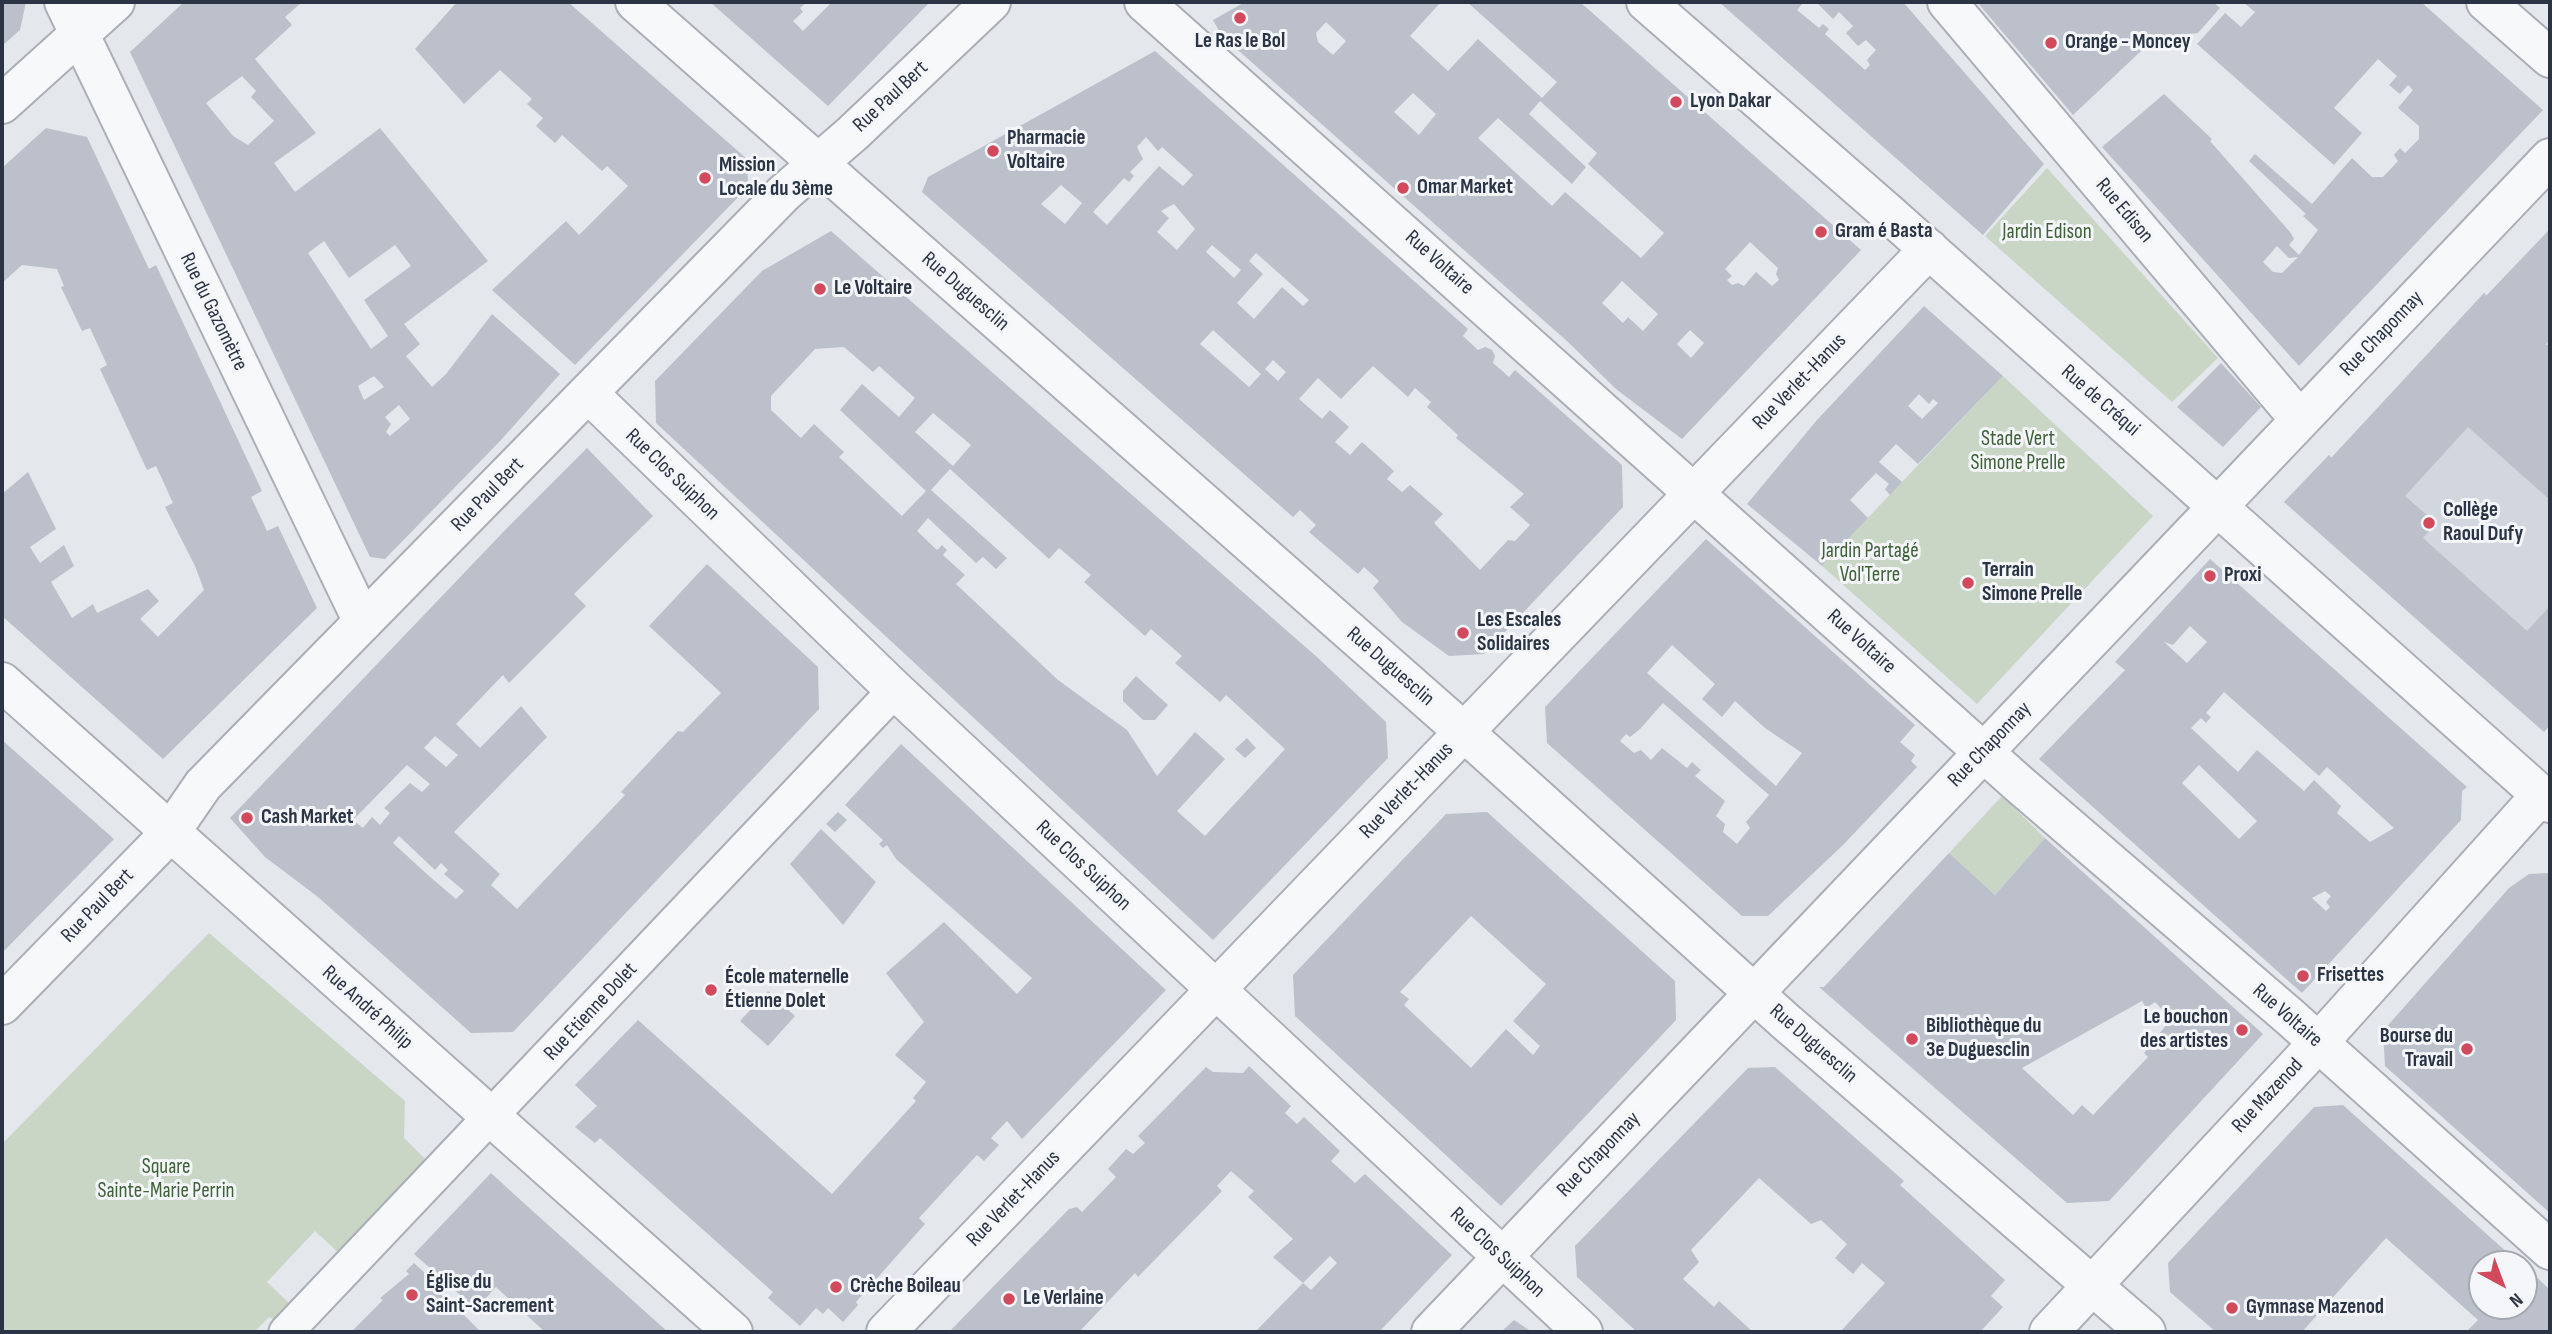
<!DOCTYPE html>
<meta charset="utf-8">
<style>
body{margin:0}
#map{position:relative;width:2552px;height:1334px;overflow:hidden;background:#e4e7ec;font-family:"Sofia Sans Condensed",sans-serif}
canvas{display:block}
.frame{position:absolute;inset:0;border:4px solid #2b3445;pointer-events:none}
.north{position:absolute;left:2468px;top:1250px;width:70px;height:70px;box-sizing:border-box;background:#f4f6f9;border:2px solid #a4a8b1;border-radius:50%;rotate:139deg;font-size:19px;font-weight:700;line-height:28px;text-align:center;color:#2b3445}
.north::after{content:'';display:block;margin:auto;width:24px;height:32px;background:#d1495b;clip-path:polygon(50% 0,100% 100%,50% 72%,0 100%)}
</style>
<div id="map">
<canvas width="2552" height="1334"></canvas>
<div class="frame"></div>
<div class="north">N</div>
</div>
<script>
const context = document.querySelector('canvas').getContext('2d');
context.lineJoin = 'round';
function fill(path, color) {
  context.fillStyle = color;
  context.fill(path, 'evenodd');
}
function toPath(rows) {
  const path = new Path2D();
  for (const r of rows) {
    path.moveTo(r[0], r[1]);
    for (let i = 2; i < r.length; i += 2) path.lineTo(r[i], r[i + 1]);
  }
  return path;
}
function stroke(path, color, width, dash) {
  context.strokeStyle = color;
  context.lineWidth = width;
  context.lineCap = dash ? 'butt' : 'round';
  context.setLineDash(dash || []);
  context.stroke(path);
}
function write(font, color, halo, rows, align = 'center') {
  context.font = font + ' "Sofia Sans Condensed",sans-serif';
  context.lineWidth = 6;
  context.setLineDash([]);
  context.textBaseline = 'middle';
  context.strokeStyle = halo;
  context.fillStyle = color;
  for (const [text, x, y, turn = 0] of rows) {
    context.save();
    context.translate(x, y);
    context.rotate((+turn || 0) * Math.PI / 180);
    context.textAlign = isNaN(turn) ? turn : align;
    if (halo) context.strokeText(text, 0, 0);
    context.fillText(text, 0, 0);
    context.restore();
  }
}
const built = toPath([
 [2550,229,2550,725,2544,732,2284,502,2329,455,2332,458,2484,293,2487,295]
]);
const green = toPath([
 [2047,168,2218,358,2172,402,1985,236],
 [2003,376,2153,516,1977,704,1822,566],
 [2002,796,2045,838,1995,895,1949,853],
 [209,933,405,1101,404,1138,429,1163,342,1256,315,1231,267,1282,294,1308,280,1323,269,1317,254,1332,2,1332,2,1144]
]);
const building = toPath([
 [2,2,26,2,20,30,2,46],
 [184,2,302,2,285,17,292,25,255,59,316,133,274,163,295,192,380,128,488,261,404,324,420,344,406,356,432,387,446,374,492,314,560,374,501,440,385,559,370,557,130,52],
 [242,76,256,91,251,97,274,121,248,145,233,136,206,103],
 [324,241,349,278,395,245,411,266,364,300,388,336,371,349,308,253],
 [374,376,384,387,364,400,358,386],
 [399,405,410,419,390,436,386,432,391,424,385,417],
 [457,2,568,2,747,159,748,187,575,365,492,290,566,221,579,235,628,186,607,166,602,171,562,135,555,143,536,126,543,118,527,104,532,99,500,70,464,104,415,49],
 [710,2,807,2,800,8,803,12,793,21,803,31,832,2,930,2,828,106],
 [1245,2,1441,2,1410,36,1448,71,1478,39,1542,98,1557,82,1467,2,1580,2,1861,250,1682,439,1616,389,1568,342,1222,36,1213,20],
 [1326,22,1346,41,1333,55,1318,42,1316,33],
 [1413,93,1436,114,1419,135,1394,112],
 [1540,101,1597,153,1588,164,1664,233,1641,258,1565,192,1552,206,1478,138,1498,118,1572,184,1586,167,1529,114],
 [1750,242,1778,268,1776,274,1779,280,1772,286,1756,272,1744,286,1738,283,1732,285,1727,280,1732,276,1725,269],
 [1622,281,1658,314,1643,331,1628,317,1623,323,1602,303],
 [1690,330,1704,343,1691,358,1677,344],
 [1719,2,1804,2,1797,10,1819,28,1823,24,1829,29,1825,34,1865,70,1870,65,1867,60,1876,50,1866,40,1858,46,1846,33,1853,26,1839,12,1833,19,1816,2,1903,2,2044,164,1983,235],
 [1977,2,2213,2,2220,8,2198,33,2156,37,2073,115],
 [2243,2,2421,2,2543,110,2299,366,2102,147,2164,94,2212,139,2210,141,2290,232,2294,239,2289,245,2299,255,2318,230,2303,216,2306,214,2249,161,2255,154,2312,204,2352,158,2372,177,2383,177,2398,161,2394,155,2400,148,2405,153,2419,139,2419,126,2398,108,2413,90,2408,85,2400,94,2389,85,2397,76,2378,59,2334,108,2362,133,2334,165,2197,44,2225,13,2241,27,2255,12],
 [2277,246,2289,258,2298,257,2282,273,2273,272,2263,262],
 [1155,51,1468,329,1463,336,1478,350,1485,347,1492,350,1495,356,1493,363,1509,377,1515,370,1622,465,1623,507,1484,654,1449,656,1402,622,1373,588,1379,581,1364,567,1358,574,1309,532,1316,525,1300,510,1293,517,922,192,928,177],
 [1146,137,1158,151,1162,147,1193,175,1183,186,1159,166,1107,225,1093,212,1124,178,1129,182,1134,176,1130,172,1143,159,1137,147],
 [1061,185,1082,203,1065,224,1041,204],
 [1174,204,1195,229,1177,250,1157,232,1169,218,1161,211],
 [1212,245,1241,270,1234,278,1206,252],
 [1256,253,1309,300,1303,306,1282,287,1254,319,1237,303,1263,274,1249,261],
 [1213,330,1261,374,1249,387,1200,344],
 [1273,360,1286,372,1278,381,1265,369],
 [1373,366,1408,397,1415,388,1431,402,1427,407,1458,435,1456,438,1524,494,1510,507,1530,525,1515,541,1508,540,1480,570,1434,523,1443,514,1410,485,1402,492,1387,479,1394,471,1362,442,1350,455,1335,442,1349,427,1330,410,1322,419,1299,399,1318,378,1341,399],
 [46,128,87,137,149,269,156,265,262,491,251,497,267,531,278,526,317,608,163,759,2,616,2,494,28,472,56,529,30,547,40,563,64,545,74,566,51,582,72,618,93,604,97,613,148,589,159,601,140,619,158,637,204,590,195,566,165,507,173,503,156,466,147,470,100,369,107,365,90,328,82,331,61,287,64,286,57,269,22,265,2,283,2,168],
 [2550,229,2550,339,2545,345,2550,345,2550,500,2468,427,2405,496,2436,523,2423,538,2527,631,2550,606,2550,725,2544,732,2284,502,2329,455,2331,458,2484,293,2486,296],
 [831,231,1318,658,1386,722,1388,758,1213,940,656,423,655,381,762,271],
 [844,347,873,372,879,366,915,398,899,417,862,384,840,410,926,491,902,516,839,457,844,452,814,424,801,438,771,410,771,396,815,349],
 [933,413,971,445,953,466,915,432],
 [950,469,1049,559,1059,548,1091,575,1084,582,1145,636,1151,629,1182,656,1175,663,1220,702,1226,695,1285,749,1205,836,1177,811,1225,759,1195,732,1157,776,1127,730,1058,680,956,584,965,575,943,555,947,550,942,545,937,550,917,531,928,518,976,563,983,557,996,569,1007,558,931,490],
 [1924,306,2003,376,1918,464,1896,444,1879,462,1902,482,1890,495,1885,489,1889,484,1876,473,1850,500,1868,518,1822,566,1747,504,1817,420],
 [1919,394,1929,404,1933,399,1938,403,1922,419,1908,406],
 [2221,363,2261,407,2223,447,2177,407],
 [587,448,653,516,574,594,586,606,509,683,503,675,456,724,480,748,521,706,547,737,454,832,500,874,491,885,517,909,625,795,621,792,678,731,683,732,721,693,649,626,707,564,818,667,819,709,513,1032,471,1033,318,897,265,857,230,818,508,527],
 [435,736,458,755,446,767,424,748],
 [407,765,430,784,422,792,410,783,384,808,390,813,380,825,372,817,363,828,353,820],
 [399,836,435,870,441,863,448,870,444,874,464,891,456,899,429,876,393,843],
 [1706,539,1915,725,1900,742,1915,755,1911,761,1917,767,1843,845,1768,916,1742,916,1547,743,1545,707],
 [1672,645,1715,684,1702,699,1722,717,1735,701,1765,728,1802,753,1776,786,1647,673],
 [1663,703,1769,795,1746,822,1750,828,1737,844,1723,832,1725,824,1716,816,1725,801,1695,776,1701,770,1692,762,1687,768,1662,748,1651,760,1641,750,1634,753,1620,741,1626,734,1630,737,1640,729],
 [2210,559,2467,787,2462,791,2461,820,2302,993,2039,759,2125,670,2115,662],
 [2190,626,2207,642,2187,663,2164,642,2173,645],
 [2224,692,2319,776,2327,767,2394,828,2370,842,2337,813,2341,806,2314,780,2304,791,2257,750,2238,772,2191,728,2201,718,2206,723,2211,717,2206,713],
 [2199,765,2257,821,2239,839,2182,783],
 [2325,891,2331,896,2326,902,2330,907,2326,911,2312,898],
 [1136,676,1168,705,1155,720,1143,720,1123,701,1123,691],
 [1247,738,1256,748,1245,758,1235,749],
 [2,740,114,839,2,953],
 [901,744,1166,990,1022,1139,1007,1121,991,1138,999,1145,984,1161,977,1155,919,1218,925,1224,856,1302,858,1305,843,1322,828,1308,823,1314,816,1308,800,1326,768,1298,773,1292,600,1138,595,1143,575,1127,597,1106,575,1085,638,1020,832,1194,916,1101,913,1098,926,1082,895,1055,924,1022,886,973,944,922,1017,994,1032,978,896,859,887,845,883,848,879,844,883,840,845,805],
 [838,812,847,820,835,832,826,824],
 [1487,812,1675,981,1676,1020,1501,1206,1295,1016,1293,975,1446,814],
 [1471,916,1546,984,1513,1021,1540,1046,1533,1055,1506,1029,1471,1068,1404,1005,1409,999,1400,992],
 [821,829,876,882,843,925,790,864],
 [2045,838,2263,1034,2109,1201,2067,1203,1819,987,1824,987,1949,853,1995,895],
 [2142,1001,2146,1008,2155,1002,2171,1019,2144,1053,2148,1057,2093,1115,2082,1105,2073,1115,2022,1068],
 [2550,873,2550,1213,2385,1066,2383,1031,2509,888,2529,874],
 [768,991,795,1016,768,1046,740,1021],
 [1249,1066,1291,1106,1285,1113,1297,1124,1304,1117,1340,1151,1331,1161,1355,1183,1365,1174,1452,1255,1379,1332,1255,1332,1303,1283,1311,1290,1337,1263,1330,1256,1303,1283,1273,1257,1293,1239,1248,1197,1254,1191,1231,1171,1217,1186,1222,1191,1138,1277,1135,1273,1079,1332,949,1332,1069,1209,1077,1207,1082,1212,1116,1177,1108,1169,1126,1149,1133,1154,1145,1143,1138,1136,1206,1067,1213,1072,1243,1073],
 [1775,1067,1904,1181,1900,1185,2005,1280,1991,1296,2003,1307,1980,1332,1840,1332,1885,1283,1862,1263,1853,1274,1835,1258,1847,1244,1821,1220,1811,1224,1759,1178,1691,1250,1699,1262,1683,1279,1714,1307,1719,1301,1753,1332,1637,1332,1577,1277,1575,1246,1748,1068],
 [2343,1105,2520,1264,2482,1264,2482,1306,2524,1306,2524,1265,2550,1290,2550,1332,2466,1332,2478,1320,2386,1238,2302,1332,2216,1332,2170,1292,2168,1263,2314,1107],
 [491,1173,527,1206,668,1332,545,1332,496,1287,476,1309,433,1271,429,1276,433,1280,429,1283,455,1308,459,1305,466,1313,464,1315,481,1332,351,1332,383,1300,380,1298,409,1274,406,1271,414,1263,426,1274,431,1269,414,1254],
 [1514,1320,1532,1332,1501,1332]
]);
const pedestrian = toPath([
 [286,1332,895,690]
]);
const minor = toPath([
 [64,2,363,622],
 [635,2,1464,732,1785,1021,2146,1332],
 [1144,2,2019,784,2290,1017,2550,1250],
 [1646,2,1888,213,2550,803],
 [1947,2,2300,420],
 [2486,2,2550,58],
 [2,104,115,2],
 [588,393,895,690,1583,1332],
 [2,682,733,1332],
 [886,1332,1929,249],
 [1431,1332,2550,158],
 [2049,1332,2318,1043,2541,795]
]);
const tertiary = toPath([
 [2,1005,170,833,203,785,784,193,853,133,991,2]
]);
const markers = [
 [1240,18,7,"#d1495b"],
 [2051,43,7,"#d1495b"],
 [1676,102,7,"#d1495b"],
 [993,151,7,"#d1495b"],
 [705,178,7,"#d1495b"],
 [1403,188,7,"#d1495b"],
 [1821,232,7,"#d1495b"],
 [820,289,7,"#d1495b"],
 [2429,523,7,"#d1495b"],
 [2210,576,7,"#d1495b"],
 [1968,583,7,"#d1495b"],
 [1463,633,7,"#d1495b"],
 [247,818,7,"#d1495b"],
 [2303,976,7,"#d1495b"],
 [711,990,7,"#d1495b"],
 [2242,1030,7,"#d1495b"],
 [1912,1039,7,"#d1495b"],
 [2467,1049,7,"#d1495b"],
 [836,1287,7,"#d1495b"],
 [412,1295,7,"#d1495b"],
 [1009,1299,7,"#d1495b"],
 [2232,1308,7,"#d1495b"]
];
const poiNames = [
 ["Le Ras le Bol",1240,42,"center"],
 ["Orange - Moncey",2065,43],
 ["Lyon Dakar",1690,102],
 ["Pharmacie",1007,139],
 ["Voltaire",1007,163],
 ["Mission",719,166],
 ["Locale du 3ème",719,190],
 ["Omar Market",1417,188],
 ["Gram é Basta",1835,232],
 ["Le Voltaire",834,289],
 ["Collège",2443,511],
 ["Raoul Dufy",2443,535],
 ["Terrain",1982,571],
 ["Simone Prelle",1982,595],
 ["Proxi",2224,576],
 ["Les Escales",1477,621],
 ["Solidaires",1477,645],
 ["Cash Market",261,818],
 ["Frisettes",2317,976],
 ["École maternelle",725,978],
 ["Étienne Dolet",725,1002],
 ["Le bouchon",2228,1018,"right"],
 ["des artistes",2228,1042,"right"],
 ["Bibliothèque du",1926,1027],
 ["3e Duguesclin",1926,1051],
 ["Bourse du",2453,1037,"right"],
 ["Travail",2453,1061,"right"],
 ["Église du",426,1283],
 ["Saint-Sacrement",426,1307],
 ["Crèche Boileau",850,1287],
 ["Le Verlaine",1023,1299],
 ["Gymnase Mazenod",2246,1308]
];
const streetNames = [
 ["Rue Paul Bert",891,97,-43],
 ["Rue Edison",2124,211,50],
 ["Rue Voltaire",1439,263,42],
 ["Rue Duguesclin",965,292,41],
 ["Rue du Gazomètre",213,312,64],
 ["Rue Chaponnay",2382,334,-46],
 ["Rue Verlet-Hanus",1800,382,-46],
 ["Rue de Créqui",2100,401,41],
 ["Rue Clos Suiphon",672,475,44],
 ["Rue Paul Bert",488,495,-46],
 ["Rue Voltaire",1861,642,42],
 ["Rue Duguesclin",1390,667,41],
 ["Rue Chaponnay",1990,745,-46],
 ["Rue Verlet-Hanus",1407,791,-46],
 ["Rue Clos Suiphon",1083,866,43],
 ["Rue Paul Bert",98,906,-46],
 ["Rue André Philip",367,1008,42],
 ["Rue Etienne Dolet",591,1012,-47],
 ["Rue Voltaire",2287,1016,41],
 ["Rue Duguesclin",1813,1044,41],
 ["Rue Mazenod",2268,1096,-47],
 ["Rue Chaponnay",1599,1155,-46],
 ["Rue Verlet-Hanus",1014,1199,-46],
 ["Rue Clos Suiphon",1497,1253,43]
];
const parkNames = [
 ["Jardin Edison",2047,233],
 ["Stade Vert",2018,440],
 ["Simone Prelle",2018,464],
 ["Jardin Partagé",1870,552],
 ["Vol'Terre",1870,576],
 ["Square",166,1168],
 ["Sainte-Marie Perrin",166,1192]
];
fill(built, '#d2d6de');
fill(green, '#c9d6c5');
fill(building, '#bbc0ca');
stroke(pedestrian, '#a9aeb7', 37);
stroke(minor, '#a9aeb7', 42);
stroke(tertiary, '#a9aeb7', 42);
stroke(pedestrian, '#f7f8fa', 33);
stroke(minor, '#f7f8fa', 38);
stroke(tertiary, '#f7f8fa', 38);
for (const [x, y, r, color] of markers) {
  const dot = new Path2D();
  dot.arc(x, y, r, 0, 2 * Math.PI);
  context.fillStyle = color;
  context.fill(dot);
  stroke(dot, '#f4f6f9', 2.5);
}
write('bold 21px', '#2b3445', '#f4f6f9', poiNames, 'left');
write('21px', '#2b3445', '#f4f6f9', streetNames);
write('21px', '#3f6138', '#f4f6f9', parkNames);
</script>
